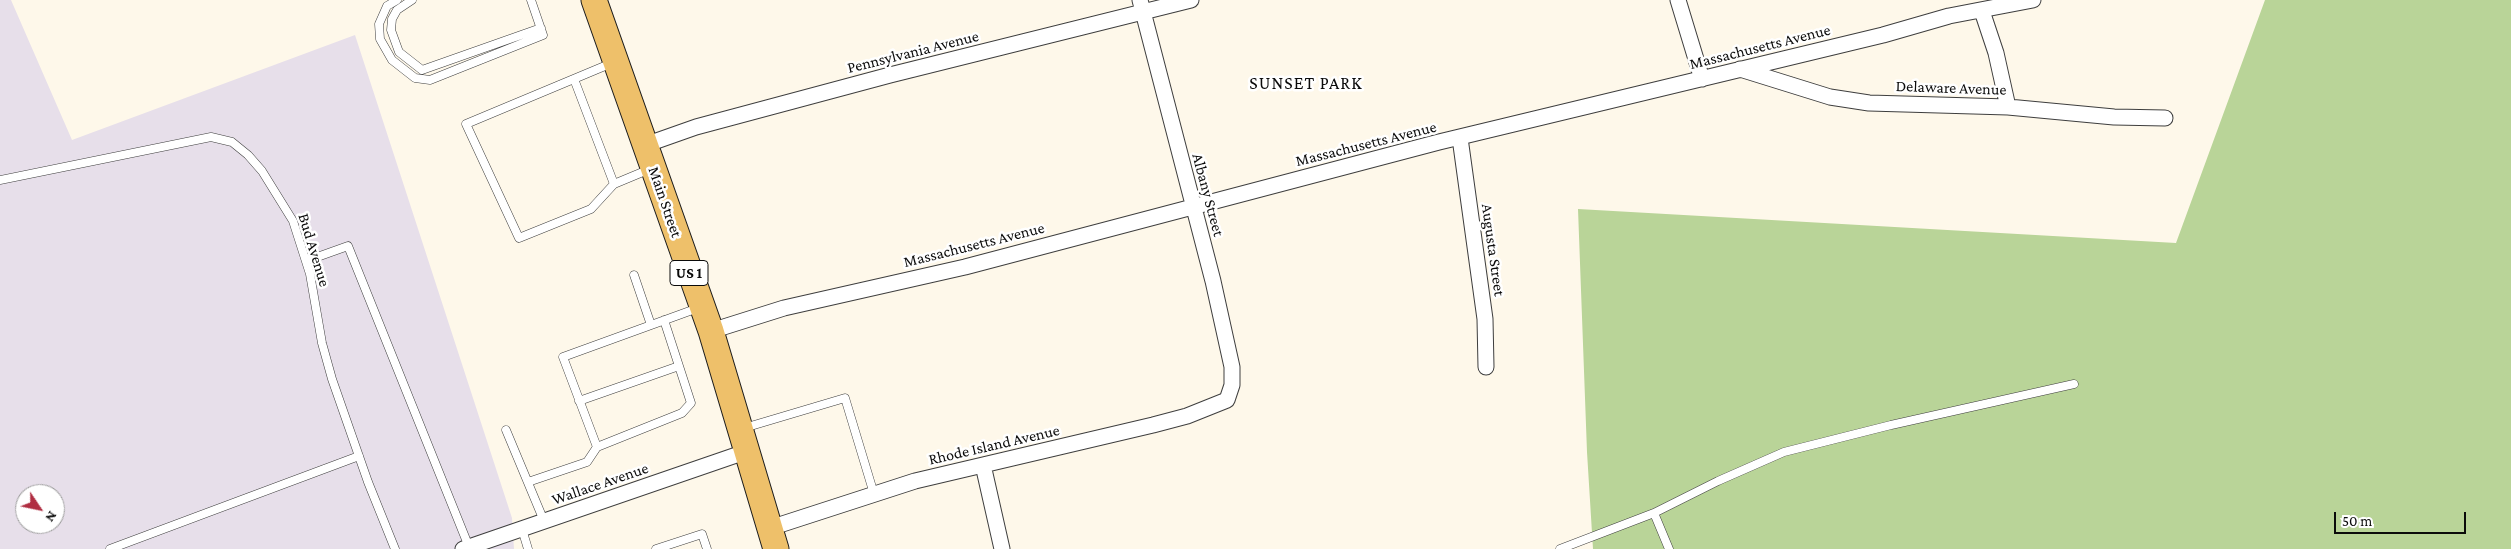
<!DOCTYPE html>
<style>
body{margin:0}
#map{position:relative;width:2511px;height:549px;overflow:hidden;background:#fef8ea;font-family:"Crimson Pro",serif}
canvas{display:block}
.north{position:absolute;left:15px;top:484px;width:50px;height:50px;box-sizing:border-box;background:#fff;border:1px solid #9d9d9d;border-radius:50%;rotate:124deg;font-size:14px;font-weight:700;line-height:20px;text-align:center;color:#0b0b0b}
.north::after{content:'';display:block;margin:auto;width:18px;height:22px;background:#b02e42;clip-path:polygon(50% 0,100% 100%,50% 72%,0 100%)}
.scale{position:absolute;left:2334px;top:512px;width:132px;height:22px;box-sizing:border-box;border:2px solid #0b0b0b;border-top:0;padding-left:6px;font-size:15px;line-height:18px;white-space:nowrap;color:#0b0b0b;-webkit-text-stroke:4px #fff;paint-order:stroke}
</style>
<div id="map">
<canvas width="2511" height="549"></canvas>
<div class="north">N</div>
<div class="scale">50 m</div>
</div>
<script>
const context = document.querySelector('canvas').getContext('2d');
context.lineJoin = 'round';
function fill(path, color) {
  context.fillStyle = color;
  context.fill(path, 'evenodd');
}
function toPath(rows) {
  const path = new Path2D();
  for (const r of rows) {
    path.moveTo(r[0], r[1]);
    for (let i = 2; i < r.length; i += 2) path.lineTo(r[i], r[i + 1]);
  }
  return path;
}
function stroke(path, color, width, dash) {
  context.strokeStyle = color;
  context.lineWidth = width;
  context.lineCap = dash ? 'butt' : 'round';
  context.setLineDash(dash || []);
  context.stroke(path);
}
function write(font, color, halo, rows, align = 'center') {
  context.font = font + ' "Crimson Pro",serif';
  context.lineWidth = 5;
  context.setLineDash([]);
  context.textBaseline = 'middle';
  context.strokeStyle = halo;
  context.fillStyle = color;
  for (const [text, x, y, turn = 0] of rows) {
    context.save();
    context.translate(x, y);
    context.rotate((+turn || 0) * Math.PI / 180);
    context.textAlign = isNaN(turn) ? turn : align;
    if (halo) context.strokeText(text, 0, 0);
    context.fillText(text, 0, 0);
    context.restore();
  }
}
const industrial = toPath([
 [0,0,11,0,72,140,355,35,512,518,514,549,0,549],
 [25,494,55,494,55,524,25,524]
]);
const forest = toPath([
 [2265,0,2511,0,2511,549,1593,549,1587,452,1578,209,2176,243]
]);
const lane = toPath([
 [397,0,387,6,379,24,380,39,392,60,415,78,430,80,543,35,531,0],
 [412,0,397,10,392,19,391,30,399,52,422,70,541,28],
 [612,63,466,124,519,238,591,209,614,184,650,169],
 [574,79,614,184],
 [0,180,211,137,232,142,248,155,262,171,293,221,310,274,322,343,332,379,368,482,395,549],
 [306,261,348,246,469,547],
 [634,275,651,325],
 [579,401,679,366],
 [744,428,845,398,874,494],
 [506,430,544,521],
 [597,447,682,413,691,403,664,320],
 [528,482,587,462,597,447,563,357,698,308],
 [1654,513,1718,481,1784,452,1891,425,2074,384],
 [522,529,528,549],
 [110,549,359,456],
 [656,549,702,534,707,549],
 [1560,549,1654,513,1669,549]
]);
const street = toPath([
 [1678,0,1702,79],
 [1982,11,1996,53,2008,107],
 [1740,69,1830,97,1869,103,2008,107,2114,117,2165,118],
 [1460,138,1485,319,1486,367],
 [645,145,696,127,890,75,1191,0],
 [711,331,784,308,965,267,1439,142,1883,35,1949,16,2033,0],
 [983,465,1002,549],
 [770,528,915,481,1153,425,1187,416,1227,400,1232,385,1232,367,1213,281,1140,0],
 [463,549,748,451]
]);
const primary = toPath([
 [594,0,711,331,776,549]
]);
const shields = [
 [689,273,38]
];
const shieldNames = [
 ["US 1",689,273]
];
const streetNames = [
 ["Massachusetts Avenue",1760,47,-14],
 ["Pennsylvania Avenue",913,52,-14],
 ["Delaware Avenue",1951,88,2],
 ["Massachusetts Avenue",1366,144,-14],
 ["Albany Street",1208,195,75],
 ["Main Street",665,202,71],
 ["Massachusetts Avenue",974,245,-14],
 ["Bud Avenue",314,250,73],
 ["Augusta Street",1493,250,82],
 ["Rhode Island Avenue",994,445,-13],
 ["Wallace Avenue",600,484,-19]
];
const neighbourhoodNames = [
 ["SUNSET PARK",1306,83]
];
fill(industrial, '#e7dfea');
fill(forest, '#b9d498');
stroke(lane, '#3e3e3e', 9);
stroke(street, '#3e3e3e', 17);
stroke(primary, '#1c1c1c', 27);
stroke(lane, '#fff', 8);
stroke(street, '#fff', 15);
stroke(primary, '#eec06a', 25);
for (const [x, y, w] of shields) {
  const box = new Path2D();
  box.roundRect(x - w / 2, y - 12.5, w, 25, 4);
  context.fillStyle = '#fff';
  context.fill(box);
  stroke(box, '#0b0b0b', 1);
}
write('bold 15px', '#0b0b0b', null, shieldNames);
write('16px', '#0b0b0b', '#fff', streetNames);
context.letterSpacing = '1px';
write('18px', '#0b0b0b', '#fff', neighbourhoodNames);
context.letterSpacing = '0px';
</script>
